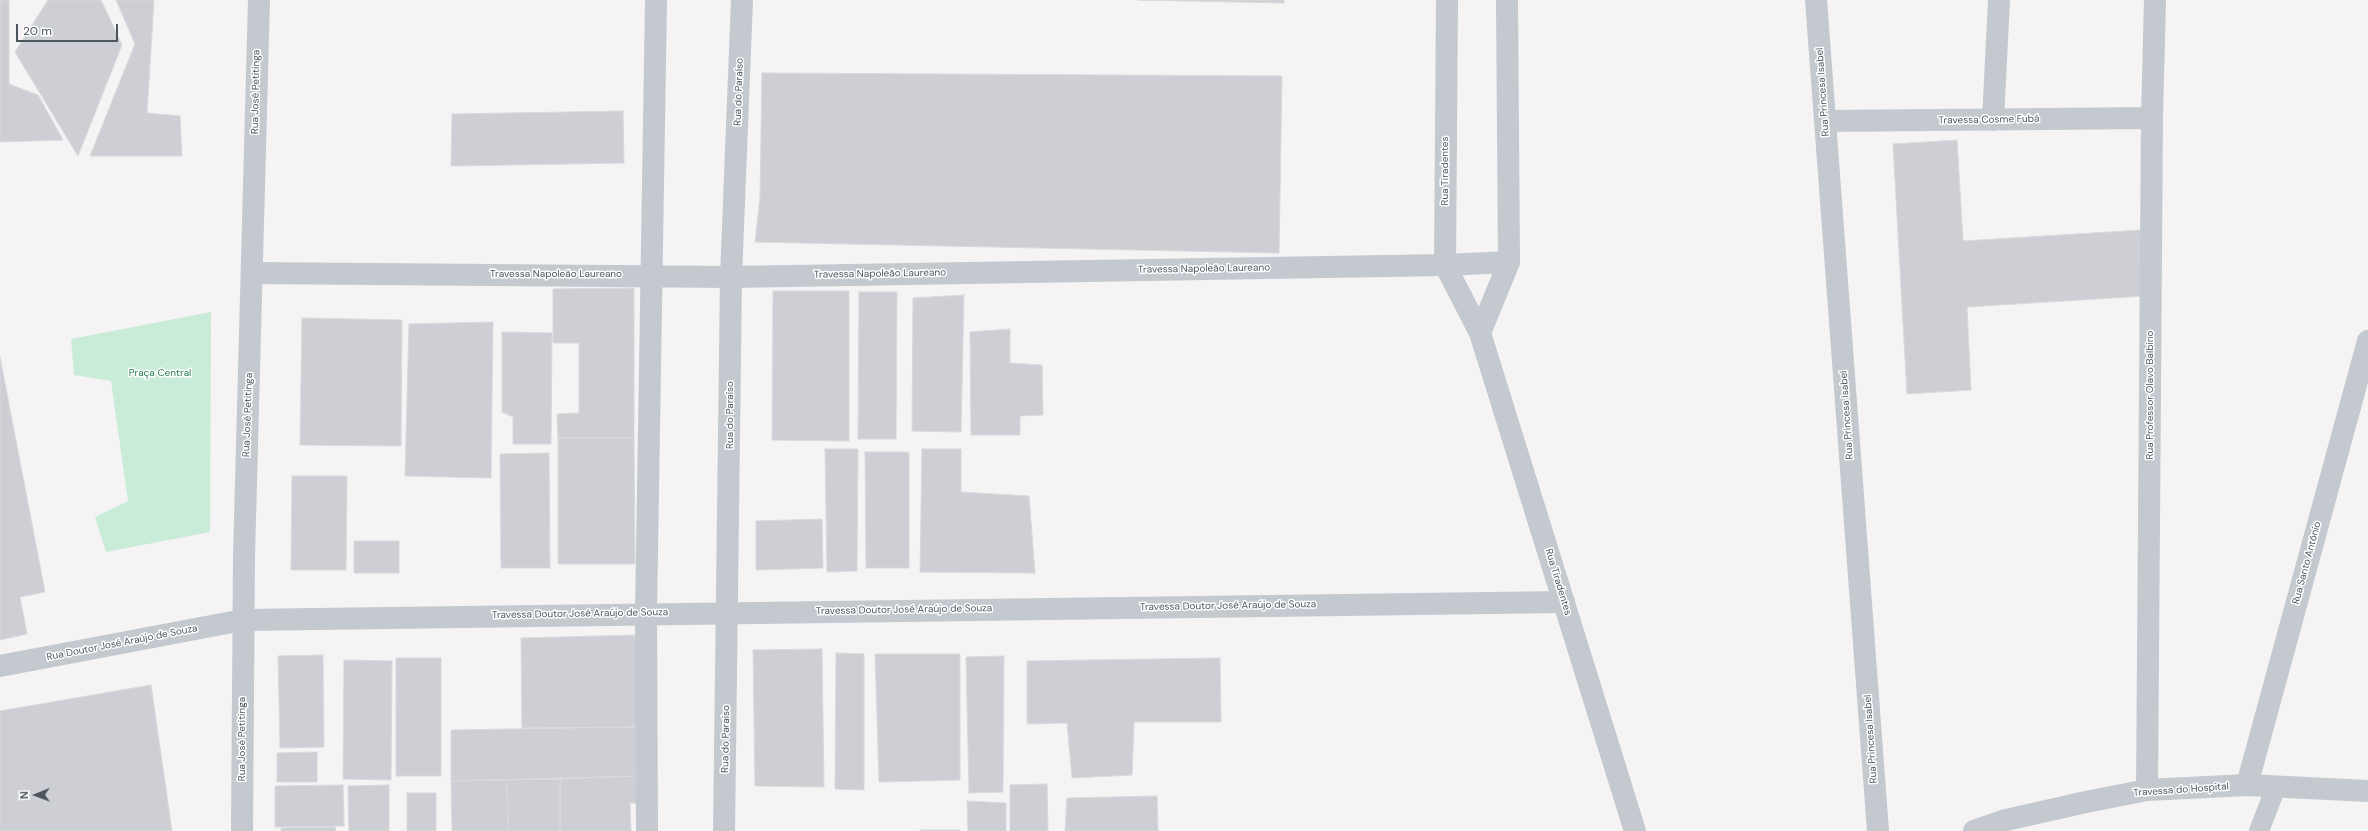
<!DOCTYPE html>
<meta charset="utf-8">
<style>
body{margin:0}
#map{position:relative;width:2368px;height:831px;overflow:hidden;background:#f5f3f3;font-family:"DM Sans",sans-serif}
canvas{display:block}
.north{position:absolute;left:16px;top:775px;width:40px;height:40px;-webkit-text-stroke:3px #fff;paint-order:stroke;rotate:269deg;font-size:11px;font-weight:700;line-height:16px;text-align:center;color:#4c555e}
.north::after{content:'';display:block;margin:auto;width:14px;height:18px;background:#4c555e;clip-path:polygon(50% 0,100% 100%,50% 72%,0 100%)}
.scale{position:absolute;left:16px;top:24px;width:102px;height:18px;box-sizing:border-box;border:2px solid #4c555e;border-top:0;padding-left:5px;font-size:12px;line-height:14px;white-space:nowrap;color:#4c555e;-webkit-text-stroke:3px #fff;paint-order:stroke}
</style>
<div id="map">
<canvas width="2368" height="831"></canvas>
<div class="north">N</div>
<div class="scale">20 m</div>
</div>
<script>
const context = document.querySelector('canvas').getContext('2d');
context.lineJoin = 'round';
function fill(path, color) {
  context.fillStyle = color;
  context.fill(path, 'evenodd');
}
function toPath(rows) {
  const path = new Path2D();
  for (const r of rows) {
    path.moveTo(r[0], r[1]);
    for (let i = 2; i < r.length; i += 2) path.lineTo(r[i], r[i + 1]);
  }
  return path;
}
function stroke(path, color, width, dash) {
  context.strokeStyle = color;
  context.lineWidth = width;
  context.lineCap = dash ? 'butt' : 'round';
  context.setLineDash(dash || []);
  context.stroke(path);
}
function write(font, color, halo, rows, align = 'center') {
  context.font = font + ' "DM Sans",sans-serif';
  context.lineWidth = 3;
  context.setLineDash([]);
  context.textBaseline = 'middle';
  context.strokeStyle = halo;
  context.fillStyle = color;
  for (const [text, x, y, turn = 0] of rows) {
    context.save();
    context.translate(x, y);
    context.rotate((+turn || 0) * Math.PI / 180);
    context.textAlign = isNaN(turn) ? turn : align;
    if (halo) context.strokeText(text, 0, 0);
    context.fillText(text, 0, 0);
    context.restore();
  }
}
const green = toPath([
 [211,312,210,532,106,552,95,517,128,501,111,381,74,375,71,339]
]);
const building = toPath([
 [0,0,9,0,9,84,38,95,63,140,0,142,0,0],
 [48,0,101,0,122,45,78,156,15,52,48,0],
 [116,0,154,0,147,113,180,116,182,156,90,156,135,44,116,0],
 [1138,0,1284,0,1284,3,1138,0],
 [762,73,1282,76,1279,253,755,242,760,197,762,73],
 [623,111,624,163,451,166,452,114,623,111],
 [1957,140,1963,241,2141,230,2144,296,1967,307,1971,390,1907,394,1893,144,1957,140],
 [634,288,634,438,558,438,557,414,579,413,579,343,553,343,553,289,634,288],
 [773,291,849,291,849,441,772,440,773,291],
 [859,292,897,292,896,439,858,439,859,292],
 [964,295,961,432,912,431,913,298,964,295],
 [302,318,402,320,401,446,300,445,302,318],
 [493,322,491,478,405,476,409,324,493,322],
 [1010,329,1010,363,1042,365,1043,415,1020,416,1020,435,971,435,970,332,1010,329],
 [502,332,552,333,551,444,513,444,513,417,502,412,502,332],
 [0,357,45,592,20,597,27,634,0,640,0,357],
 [558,438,634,438,635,564,558,564,558,438],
 [825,449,858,449,857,571,827,572,825,449],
 [922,449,961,449,961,492,1029,496,1035,573,920,572,922,449],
 [865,452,909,452,909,568,866,568,865,452],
 [549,453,550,568,501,568,500,454,549,453],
 [292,476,347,476,346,570,291,570,292,476],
 [822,519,823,568,756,570,756,521,822,519],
 [354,541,399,541,399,573,354,573,354,541],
 [637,635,637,727,522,728,521,638,637,635],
 [822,649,824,787,755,786,753,650,822,649],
 [836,653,864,654,864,790,835,789,836,653],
 [875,654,960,654,960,780,879,782,875,654],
 [323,655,324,747,280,748,278,656,323,655],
 [1004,656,1003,792,969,793,966,657,1004,656],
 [396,658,441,658,441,776,396,776,396,658],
 [1220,658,1221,722,1134,722,1132,775,1072,778,1067,723,1027,724,1027,661,1220,658],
 [344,660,392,661,391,780,343,779,344,660],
 [151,685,172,831,0,831,0,711,151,685],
 [637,727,638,776,451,781,451,730,637,727],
 [317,752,317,782,277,782,277,753,317,752],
 [638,776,641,803,630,803,631,831,560,831,560,779,638,776],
 [560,779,560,831,508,831,507,780,560,779],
 [507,780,508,831,452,831,451,781,507,780],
 [1047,784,1048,831,1010,831,1010,785,1047,784],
 [343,785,344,826,275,827,275,786,343,785],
 [389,785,389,831,349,831,348,786,389,785],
 [407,793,436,793,436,831,407,831,407,793],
 [1157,796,1158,831,1065,831,1067,798,1157,796],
 [967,801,1006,803,1006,831,968,831,967,801],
 [335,827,336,831,281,831,281,828,335,827],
 [920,830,960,830,960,831,920,831,920,830]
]);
const service = toPath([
 [2259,831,2276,787]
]);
const minor = toPath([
 [1993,120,1999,0],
 [1826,121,2152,118],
 [252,273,731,277,1445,265,1509,262],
 [0,666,243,620,1564,602],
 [2247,785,2368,341],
 [2147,790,2152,118,2155,0]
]);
const tertiary = toPath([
 [1447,0,1445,265,1480,333,1635,831],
 [1816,0,1878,831],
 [1480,333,1509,262,1507,0],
 [242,831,244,556,259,0],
 [647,831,646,613,656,0],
 [724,831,731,277,742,0],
 [1974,831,2006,820,2086,802,2147,790,2247,785,2368,791]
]);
const streetNames = [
 ["Rua José Petitinga",256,92,-89],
 ["Rua do Paraíso",739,92,-88],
 ["Rua Princesa Isabel",1823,92,-94],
 ["Travessa Cosme Fubá",1989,120,-1],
 ["Rua Tiradentes",1445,171,-90],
 ["Travessa Napoleão Laureano",1204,269,-1],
 ["Travessa Napoleão Laureano",556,274],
 ["Travessa Napoleão Laureano",880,274,-1],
 ["Rua Professor Olavo Balbino",2150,395,-90],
 ["Rua José Petitinga",248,415,-88],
 ["Rua do Paraíso",730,415,-90],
 ["Rua Princesa Isabel",1847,415,-94],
 ["Rua Santo Antônio",2307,563,-75],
 ["Rua Tiradentes",1558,582,73],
 ["Travessa Doutor José Araújo de Souza",1228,606,-1],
 ["Travessa Doutor José Araújo de Souza",904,610,-1],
 ["Travessa Doutor José Araújo de Souza",580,614,-1],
 ["Rua Doutor José Araújo de Souza",122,643,-11],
 ["Rua José Petitinga",242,739,-90],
 ["Rua do Paraíso",726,739,-89],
 ["Rua Princesa Isabel",1871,739,-94],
 ["Travessa do Hospital",2181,790,-4]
];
const parkNames = [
 ["Praça Central",160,373]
];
fill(green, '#c8ecd8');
fill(building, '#cdcfd4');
stroke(building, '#d8d9dd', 1);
stroke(service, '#c3c9cf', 20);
stroke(minor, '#c3c9cf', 22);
stroke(tertiary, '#c3c9cf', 22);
write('10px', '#4c555e', '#fff', streetNames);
write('10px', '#247954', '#fff', parkNames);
</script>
